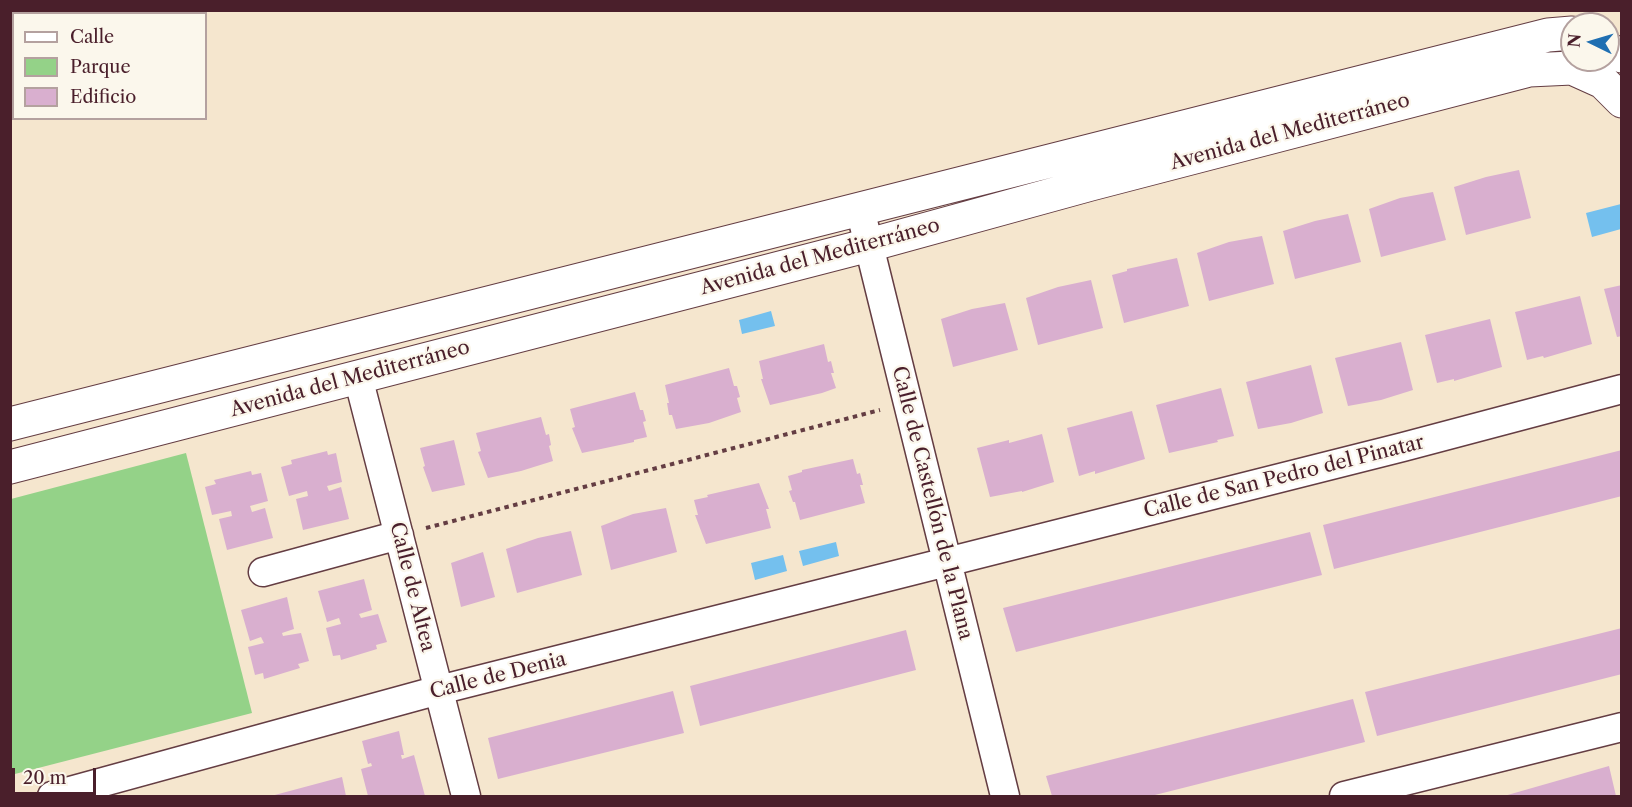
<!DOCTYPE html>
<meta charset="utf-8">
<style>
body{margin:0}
#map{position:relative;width:1632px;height:807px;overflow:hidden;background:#f5e6ce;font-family:"Libre Caslon Text",serif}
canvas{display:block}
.frame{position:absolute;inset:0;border:12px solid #4a1f2b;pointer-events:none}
.legend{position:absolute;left:12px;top:12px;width:195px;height:108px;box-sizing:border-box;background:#fbf7ec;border:2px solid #b4a19f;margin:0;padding:8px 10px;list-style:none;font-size:18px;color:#4a1f2b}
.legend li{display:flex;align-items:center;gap:12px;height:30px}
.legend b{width:30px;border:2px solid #b4a19f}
.north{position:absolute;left:1560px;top:12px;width:60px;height:60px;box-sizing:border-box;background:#fbf7ec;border:2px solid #b4a19f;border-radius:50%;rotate:275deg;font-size:16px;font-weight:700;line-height:24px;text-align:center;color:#4a1f2b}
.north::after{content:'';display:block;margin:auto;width:21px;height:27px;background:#1f6fb2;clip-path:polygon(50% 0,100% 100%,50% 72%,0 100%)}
.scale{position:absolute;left:12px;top:768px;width:84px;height:27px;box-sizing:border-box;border:3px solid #4a1f2b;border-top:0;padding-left:8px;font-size:18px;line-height:21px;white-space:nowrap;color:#4a1f2b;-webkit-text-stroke:4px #fbf7ec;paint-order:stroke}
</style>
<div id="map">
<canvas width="1632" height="807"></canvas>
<div class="frame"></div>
<ul class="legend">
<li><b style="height:8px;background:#fff"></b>Calle</li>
<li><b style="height:16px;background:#94d288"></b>Parque</li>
<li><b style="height:16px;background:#d9afcf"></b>Edificio</li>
</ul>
<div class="north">N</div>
<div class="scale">20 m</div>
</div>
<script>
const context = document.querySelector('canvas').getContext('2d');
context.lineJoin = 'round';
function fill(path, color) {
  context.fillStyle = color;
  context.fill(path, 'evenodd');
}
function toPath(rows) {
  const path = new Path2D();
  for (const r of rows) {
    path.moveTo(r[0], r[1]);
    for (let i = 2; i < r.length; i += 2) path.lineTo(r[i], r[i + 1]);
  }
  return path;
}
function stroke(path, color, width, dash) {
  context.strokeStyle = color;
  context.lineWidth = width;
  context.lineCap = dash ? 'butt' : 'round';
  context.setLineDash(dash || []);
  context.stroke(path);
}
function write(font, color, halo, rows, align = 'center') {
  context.font = font + ' "Libre Caslon Text",serif';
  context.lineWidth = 4.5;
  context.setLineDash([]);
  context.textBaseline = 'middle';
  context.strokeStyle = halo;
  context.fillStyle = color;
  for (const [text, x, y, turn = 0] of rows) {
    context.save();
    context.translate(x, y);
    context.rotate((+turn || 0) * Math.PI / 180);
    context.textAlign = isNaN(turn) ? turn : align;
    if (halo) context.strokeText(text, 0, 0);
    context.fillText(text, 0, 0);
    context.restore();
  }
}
const green = toPath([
 [186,453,252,713,11,775,11,499]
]);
const water = toPath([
 [1621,204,1621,229,1592,237,1586,213],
 [771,311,775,326,742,334,739,320],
 [836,542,839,556,803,566,799,551],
 [783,555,787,571,755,580,751,563]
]);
const building = toPath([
 [1519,170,1531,218,1466,235,1454,187,1486,177],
 [1433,192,1446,240,1381,257,1369,209,1400,198],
 [1348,214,1361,262,1295,279,1283,231,1315,221],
 [1262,236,1274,284,1209,301,1197,253,1229,242],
 [1177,258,1189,306,1124,323,1112,275,1127,271,1127,269],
 [1091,280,1103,328,1038,345,1026,298,1058,287],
 [1622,285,1622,336,1617,337,1604,289],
 [1580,296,1592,344,1544,358,1543,356,1527,360,1515,312],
 [1005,303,1018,350,953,367,941,319,972,309],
 [1490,319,1502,367,1454,381,1454,379,1437,383,1425,335],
 [1401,342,1413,390,1381,400,1348,406,1335,358],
 [824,344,828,362,831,361,834,373,831,373,836,388,822,393,770,405,761,379,763,379,759,361],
 [1311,365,1323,413,1291,423,1258,429,1246,382],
 [729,368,734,386,737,386,740,397,737,398,741,412,709,423,676,429,672,415,669,415,667,403,669,403,665,385],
 [1221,388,1234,436,1217,440,1218,442,1169,453,1156,405],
 [635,392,640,410,643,410,646,421,643,422,647,437,634,440,634,442,582,453,572,428,575,427,570,409],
 [1132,411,1145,459,1095,474,1095,471,1079,476,1067,428],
 [541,417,546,435,549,434,551,445,549,446,553,461,521,471,488,478,478,452,481,451,476,433],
 [1042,434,1054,482,1022,492,1022,491,990,497,977,448,1009,440,1009,443],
 [454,440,465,485,432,492,423,467,425,466,420,448],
 [1622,450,1622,496,1334,569,1323,525],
 [327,451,328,455,336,453,342,482,327,486,329,491,341,487,349,519,303,530,296,499,308,496,307,491,289,496,281,467,292,464,291,460],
 [853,459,857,474,860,473,863,485,860,485,865,503,800,520,795,502,793,502,789,491,792,490,788,476,802,472,802,470],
 [251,471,252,475,261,473,268,501,250,506,252,512,265,508,273,538,227,550,219,519,232,516,231,511,212,515,205,487,216,484,214,480],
 [759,483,769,509,766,509,771,528,706,544,695,515,698,515,694,500,708,497,707,495],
 [666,508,677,552,611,570,601,526,633,514],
 [571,531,582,575,517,593,506,549,538,538],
 [1310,532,1322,575,1016,652,1003,608],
 [483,552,495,597,461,607,451,563],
 [364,579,372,610,359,614,361,618,378,614,387,642,376,645,377,649,341,660,340,655,333,656,326,628,341,624,339,618,327,622,318,591],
 [287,597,294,629,282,633,283,636,301,633,309,661,298,664,300,668,264,679,263,673,255,675,248,647,264,643,261,637,250,641,241,610],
 [1622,628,1622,674,1377,736,1365,692],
 [906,630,916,670,700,726,690,686],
 [673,691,684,733,498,779,488,738],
 [1353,699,1365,742,1151,796,1052,796,1046,776],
 [399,731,404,755,401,755,402,759,414,755,425,796,368,796,361,769,372,766,371,763,368,764,362,741],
 [1609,766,1616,796,1504,796],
 [342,777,346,796,271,796]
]);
const path = toPath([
 [1599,20,1601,10],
 [426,528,880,410]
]);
const minor = toPath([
 [860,209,1005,796],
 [358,377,466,796],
 [263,572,399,535],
 [52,796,439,690,1403,447,1622,389],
 [1344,796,1622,727]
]);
const tertiary = toPath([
 [1608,49,1622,56],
 [10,424,1548,35,1572,33],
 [10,467,869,245,1091,184,1529,70,1572,68,1603,82,1622,101]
]);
const streetNames = [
 ["Avenida del Mediterráneo",1290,132,-15],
 ["Avenida del Mediterráneo",820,257,-15],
 ["Avenida del Mediterráneo",350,379,-15],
 ["Calle de San Pedro del Pinatar",1284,477,-14],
 ["Calle de Castellón de la Plana",932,503,76],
 ["Calle de Altea",412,587,76],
 ["Calle de Denia",498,676,-14]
];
fill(green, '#94d288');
fill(water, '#74c0ee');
fill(building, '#d9afcf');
stroke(minor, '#643d43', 31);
stroke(tertiary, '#643d43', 35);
stroke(path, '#643d43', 4, [4.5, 4.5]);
stroke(minor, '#fff', 28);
stroke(tertiary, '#fff', 33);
write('20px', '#4a1f2b', '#fbf7ec', streetNames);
</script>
